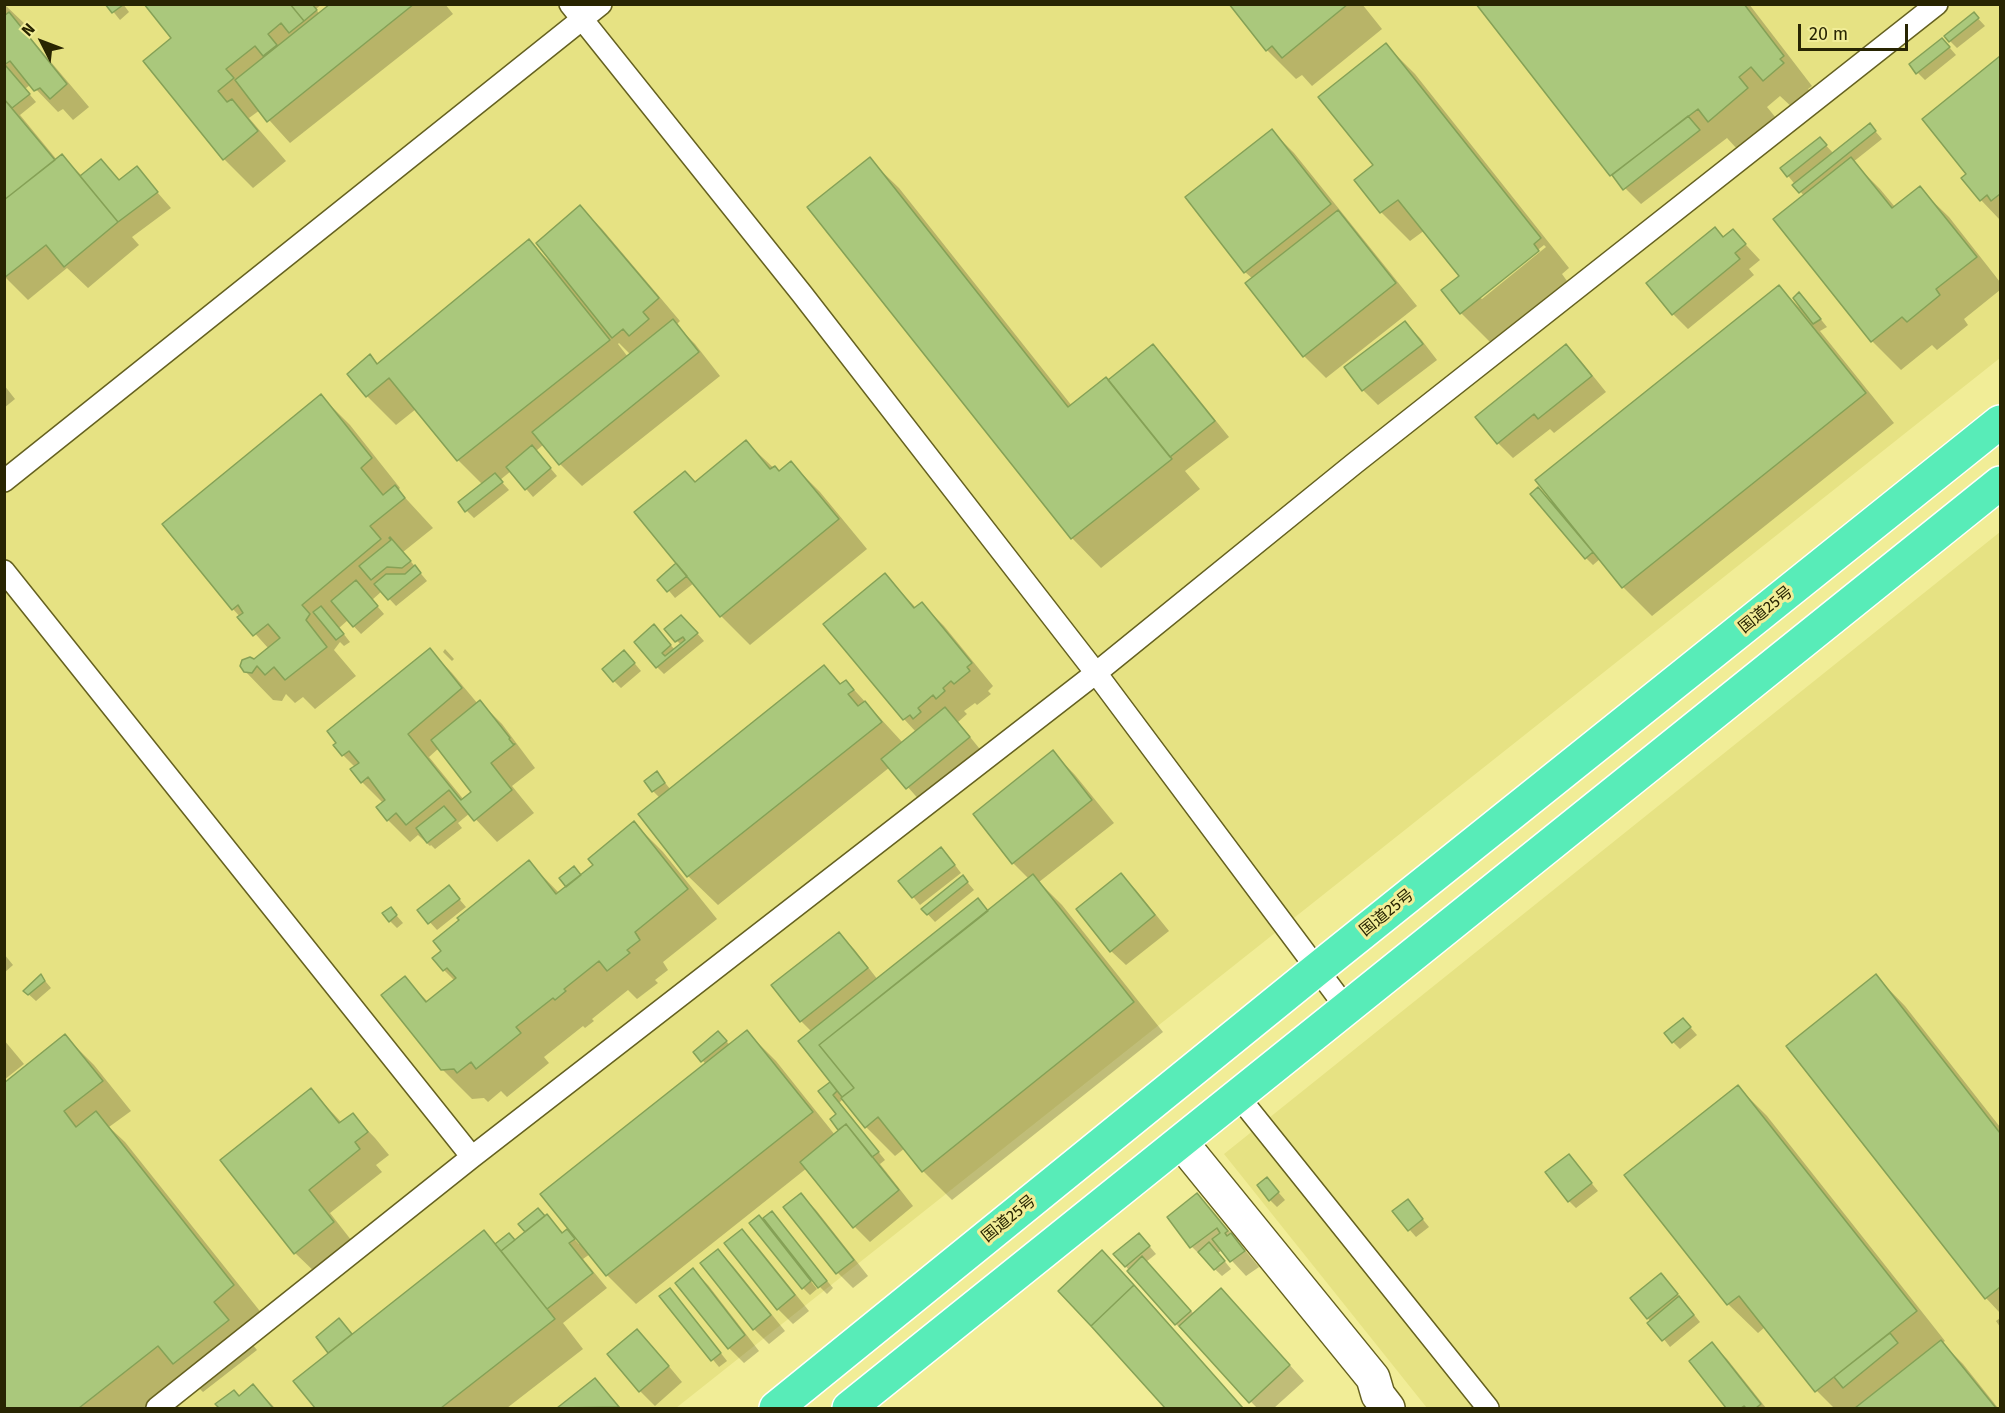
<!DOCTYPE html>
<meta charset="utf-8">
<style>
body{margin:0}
#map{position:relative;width:2005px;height:1413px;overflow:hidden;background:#f1ed97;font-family:"Fira Sans",sans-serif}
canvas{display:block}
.frame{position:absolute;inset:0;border:6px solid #282502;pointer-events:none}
.north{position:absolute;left:12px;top:12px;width:60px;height:60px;-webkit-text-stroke:4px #f1ed97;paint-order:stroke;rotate:312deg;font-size:16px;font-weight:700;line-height:24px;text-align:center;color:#282502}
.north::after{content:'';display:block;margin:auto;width:21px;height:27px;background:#282502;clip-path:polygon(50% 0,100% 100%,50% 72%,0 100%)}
.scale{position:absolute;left:1798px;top:24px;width:110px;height:27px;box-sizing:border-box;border:3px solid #282502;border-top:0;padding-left:8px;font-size:18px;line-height:21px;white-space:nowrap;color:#282502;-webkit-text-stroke:4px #f1ed97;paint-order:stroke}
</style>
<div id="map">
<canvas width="2005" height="1413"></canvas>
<div class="frame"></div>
<div class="north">N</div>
<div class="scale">20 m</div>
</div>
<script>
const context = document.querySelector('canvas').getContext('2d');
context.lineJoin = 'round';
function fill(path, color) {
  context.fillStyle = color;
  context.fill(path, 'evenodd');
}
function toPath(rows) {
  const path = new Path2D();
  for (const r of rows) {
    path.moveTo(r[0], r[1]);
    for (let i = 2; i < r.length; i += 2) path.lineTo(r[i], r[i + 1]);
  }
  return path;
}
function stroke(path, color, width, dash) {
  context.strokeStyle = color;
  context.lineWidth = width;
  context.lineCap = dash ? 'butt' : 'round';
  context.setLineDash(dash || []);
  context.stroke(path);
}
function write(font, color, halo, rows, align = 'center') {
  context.font = font + ' "Fira Sans","Noto Sans JP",sans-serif';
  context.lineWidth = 6;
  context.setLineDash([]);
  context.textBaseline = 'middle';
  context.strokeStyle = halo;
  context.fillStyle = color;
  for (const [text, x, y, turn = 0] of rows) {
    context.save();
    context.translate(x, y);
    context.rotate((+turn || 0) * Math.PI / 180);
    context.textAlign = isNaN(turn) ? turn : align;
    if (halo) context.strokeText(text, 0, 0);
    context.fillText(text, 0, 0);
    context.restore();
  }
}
const built = toPath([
 [5,5,2000,5,2000,358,676,1408,5,1408],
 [2000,532,2000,1408,1427,1408,1224,1154]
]);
const shadow = toPath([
 [4,4,27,26,23,29,89,107,73,120,63,109,58,112,31,84,25,89,36,102,20,115,57,160,62,156,82,176,101,161,120,181,136,168,171,208,132,237,139,245,88,288,67,268,28,300,4,276],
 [107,4,123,4,129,12,120,20],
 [146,4,322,4,316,9,320,15,333,4,445,4,453,14,290,143,260,110,249,118,286,161,253,188,224,159,173,38],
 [1231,4,1362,4,1382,29,1312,86,1302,75,1296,79,1267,50],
 [1478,4,1749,4,1812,86,1808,89,1812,93,1794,109,1780,96,1767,107,1776,118,1738,150,1727,138,1641,204,1612,175],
 [1974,14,1985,26,1957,48,1950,41],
 [1386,45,1415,74,1569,268,1562,274,1567,281,1490,342,1461,313,1461,276,1425,230,1410,241,1381,212,1375,166],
 [1544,245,1546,247,1482,299,1479,297],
 [1949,47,1956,55,1925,80,1918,73],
 [2000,58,2000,220,1981,200,1963,178,1969,174,1925,119],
 [1870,125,1882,139,1853,162,1880,189,1895,207,1919,188,1949,217,2000,282,2000,290,1964,319,1968,325,1937,350,1932,345,1901,370,1872,341,1804,196,1782,168,1820,139,1834,154],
 [1272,131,1294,153,1417,306,1326,378,1304,356,1253,279,1245,272],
 [869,159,899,188,1072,406,1108,382,1153,346,1168,361,1229,437,1185,471,1200,489,1101,568,1072,538],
 [580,207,602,229,680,321,676,325,695,344,720,376,582,486,560,464,544,444,536,451,557,476,533,497,511,471,500,480,509,490,474,518,467,511,483,485,458,460,416,409,396,425,367,396,370,356,378,365,529,241,551,263],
 [619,343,631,355,628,357,618,344],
 [1733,231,1760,260,1749,269,1754,275,1688,329,1673,314,1724,238],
 [1779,287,1799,307,1806,301,1827,327,1820,331,1894,423,1652,616,1623,587,1600,559,1593,565,1586,558,1532,494,1568,524,1570,522],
 [1405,323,1420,338,1437,360,1378,405,1363,390],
 [1566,346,1581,361,1606,392,1554,433,1550,429,1513,458,1498,443],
 [4,385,15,399,4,408],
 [321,396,350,425,400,488,398,490,433,528,403,552,427,581,396,606,382,591,372,600,384,614,361,634,348,620,339,628,350,642,344,646,340,642,334,650,356,676,315,709,303,697,295,703,286,694,282,701,273,700,244,670,269,649,233,609],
 [746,442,779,473,791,463,820,492,867,549,750,645,721,616,694,583,675,598,660,580,678,564,695,483],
 [885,575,916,608,922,604,944,626,993,686,988,691,991,694,977,705,975,703,964,711,967,714,958,722,983,753,922,803,890,767,718,905,688,876,660,798,653,791,657,773,671,790,824,667,842,685,846,681,903,743,916,732,904,719],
 [689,624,704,641,664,674,657,667,661,634,675,650,681,645,666,629],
 [445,649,454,659,452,661,443,652],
 [430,650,452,673,478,704,480,702,502,724,535,768,512,786,534,813,497,842,470,813,458,823,462,828,435,849,431,845,430,846,418,835,410,842,388,820,383,803,362,782,355,767,343,755],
 [439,748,473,792,464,800,429,757],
 [631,659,641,671,621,688,614,681],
 [1053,752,1075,775,1114,823,1039,882,1062,905,1163,1032,952,1200,923,1171,905,1148,895,1156,866,1127,843,1099,839,1103,885,1160,880,1164,913,1206,870,1242,855,1227,807,1168,636,1304,607,1275,590,1254,583,1259,607,1288,563,1323,583,1349,507,1408,317,1408,295,1381,330,1353,318,1337,339,1320,353,1335,483,1232,497,1245,516,1242,547,1216,564,1234,567,1231,579,1244,581,1243,706,1064,703,1061,718,1033,730,1045,747,1032,776,1061,835,1135,841,1131,832,1119,838,1114,821,1092,836,1088,812,1032,801,1021,839,934,854,949,878,980,977,900,989,911,1029,879,1013,863],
 [634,823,663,852,717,919,663,962,668,970,655,980,658,983,637,999,628,990,592,1019,594,1021,585,1028,583,1026,544,1057,549,1063,507,1097,501,1091,488,1102,484,1098,472,1099,442,1069,405,978,428,1002,455,981,444,970,529,862,560,894,595,866],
 [948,856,961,873,920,905,900,881],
 [1121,875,1136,890,1169,931,1126,965,1111,951],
 [963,877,974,890,935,922,923,909],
 [449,887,466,907,437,930,419,910],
 [391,909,403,923,397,928,390,921],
 [4,954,13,965,4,973],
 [41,976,51,988,36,1001,25,991],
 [1876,976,1905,1006,2000,1127,2000,1313,1986,1298,1788,1046],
 [1690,1027,1697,1035,1680,1049,1673,1042],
 [65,1036,94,1065,131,1111,109,1127,125,1142,263,1315,242,1332,257,1350,203,1392,186,1376,145,1408,4,1408,4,1085],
 [4,1040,24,1064,4,1080],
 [1738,1087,1767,1116,1945,1341,1942,1343,1963,1364,1998,1408,1834,1408,1817,1391,1765,1327,1758,1333,1728,1304],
 [311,1090,342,1123,353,1115,375,1138,389,1155,376,1165,382,1172,330,1213,355,1245,318,1275,295,1253],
 [1569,1156,1598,1191,1576,1208,1569,1201],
 [1267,1179,1285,1200,1277,1207,1270,1200],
 [801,1195,816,1210,868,1276,853,1288,838,1273,785,1207],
 [1197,1195,1212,1210,1259,1267,1246,1276,1222,1250,1218,1253,1231,1269,1222,1276,1192,1247],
 [1408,1201,1429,1227,1416,1237,1394,1212],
 [772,1213,833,1288,827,1294,820,1287],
 [766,1224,817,1289,810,1295,803,1288],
 [742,1231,757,1246,809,1311,793,1324,778,1309],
 [1146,1242,1156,1254,1146,1262,1194,1314,1236,1305,1304,1381,1274,1408,1257,1408,1176,1324,1115,1254],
 [718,1251,733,1266,785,1331,769,1344,754,1329],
 [1117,1267,1157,1310,1243,1408,1167,1408,1061,1291],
 [693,1270,708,1285,759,1351,744,1363,729,1348],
 [1668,1282,1700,1322,1670,1347,1632,1298],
 [661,1296,677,1297,727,1361,719,1367],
 [2000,1318,2000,1327,1996,1321],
 [1712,1344,1727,1359,1766,1408,1728,1408,1691,1361],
 [652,1346,682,1382,655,1406,640,1391],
 [595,1380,621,1408,559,1408],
 [253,1386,275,1408,221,1408,218,1405,240,1397]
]);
const building = toPath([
 [105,4,123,4,123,5,112,13,105,4],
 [144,4,290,4,304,21,289,33,281,23,268,34,277,45,263,56,255,46,226,69,234,78,218,91,227,102,232,99,258,131,223,160,143,61,171,38,144,4],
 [290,4,312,4,317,10,304,21,290,4],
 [330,4,414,4,267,122,235,80,330,4],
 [1229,4,1348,4,1282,58,1272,46,1266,51,1229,4],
 [1476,4,1744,4,1784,56,1780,59,1784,63,1763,81,1751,67,1739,77,1748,88,1708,122,1698,109,1610,176,1476,4],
 [9,12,67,84,50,99,40,88,34,91,10,61,4,65,4,16,9,12],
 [1974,12,1979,18,1949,42,1944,36,1974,12],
 [1942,38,1950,47,1916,74,1909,64,1942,38],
 [1386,43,1541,238,1534,244,1539,251,1460,314,1441,290,1459,276,1398,200,1380,213,1354,180,1373,165,1318,97,1386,43],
 [2000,56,2000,194,1991,201,1987,195,1980,201,1961,178,1966,174,1922,119,2000,56],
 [6,66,30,94,12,108,4,99,4,68,6,66],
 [4,99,55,160,4,200,4,99],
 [1688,116,1700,130,1623,190,1612,175,1688,116],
 [1870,123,1876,131,1799,193,1792,185,1870,123],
 [1272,129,1331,204,1244,273,1185,197,1272,129],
 [1820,137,1827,145,1787,177,1780,168,1820,137],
 [62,154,118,222,64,267,46,245,4,278,4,200,62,154],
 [870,157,1068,407,1106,377,1172,459,1071,539,807,207,870,157],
 [1851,157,1892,208,1920,186,1977,257,1936,289,1940,295,1907,322,1902,317,1871,342,1773,219,1851,157],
 [101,159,119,180,137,166,158,192,118,222,80,176,101,159],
 [580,205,659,298,643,312,649,319,629,336,623,329,612,338,536,243,580,205],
 [1338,210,1396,283,1303,357,1245,283,1338,210],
 [1715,227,1723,237,1733,229,1746,244,1735,253,1740,259,1672,315,1646,283,1715,227],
 [529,239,610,340,457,461,389,378,366,397,347,374,370,354,377,364,529,239],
 [1779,285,1866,393,1622,588,1535,480,1779,285],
 [1799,292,1821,319,1813,324,1793,298,1799,292],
 [673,319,699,352,559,465,532,432,673,319],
 [1405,321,1423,344,1362,391,1344,367,1405,321],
 [1153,344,1215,421,1170,457,1108,380,1153,344],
 [1566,344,1592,376,1538,419,1534,414,1497,444,1475,417,1566,344],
 [321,394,372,458,361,468,383,495,395,485,405,498,370,526,381,539,302,605,310,614,306,620,327,647,285,680,274,667,265,675,257,666,252,673,244,672,240,666,242,660,250,657,254,659,280,638,268,624,253,636,237,617,243,613,238,605,232,610,162,524,321,394],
 [746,440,770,469,775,466,779,471,791,461,839,519,720,617,634,512,685,471,695,482,746,440],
 [532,445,551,468,525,490,506,467,532,445],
 [495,473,503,482,465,512,458,502,495,473],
 [1538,487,1593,552,1585,559,1530,494,1538,487],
 [390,537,411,561,402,568,387,567,371,580,359,566,391,540,389,538,390,537],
 [676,563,687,576,667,592,657,580,676,563],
 [415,565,421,573,388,600,374,584,386,574,405,574,415,565],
 [885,573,914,608,922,602,972,663,967,667,970,671,954,684,951,681,943,688,945,691,936,699,933,695,918,708,921,712,913,719,910,715,903,720,823,624,885,573],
 [356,580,378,606,353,627,331,601,356,580],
 [321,606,344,634,336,640,313,612,321,606],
 [681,615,698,633,656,668,634,642,654,624,671,645,662,653,665,656,685,640,683,637,675,642,664,629,681,615],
 [430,648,462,688,408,734,461,800,471,792,431,740,480,700,510,738,509,739,513,744,515,744,491,763,512,790,474,821,449,790,406,825,396,813,387,821,376,807,385,800,368,777,361,783,350,769,359,763,349,751,342,756,333,745,336,743,327,731,430,648],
 [624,650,635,663,613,682,602,669,624,650],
 [824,665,840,684,846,680,854,690,848,694,858,706,865,701,882,722,687,877,638,814,824,665],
 [945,707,970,737,906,789,881,759,945,707],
 [1053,750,1092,800,1012,864,973,814,1053,750],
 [657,771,665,783,652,792,644,781,657,771],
 [444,806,456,820,427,843,416,828,444,806],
 [634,821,688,889,635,932,640,940,627,950,630,953,607,971,599,961,564,989,566,991,555,1000,553,998,516,1027,521,1033,476,1069,471,1062,457,1073,454,1069,441,1070,381,995,405,976,426,1002,456,978,447,968,443,971,432,958,441,951,433,941,459,920,457,918,529,860,556,894,593,865,588,859,634,821],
 [941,847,955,865,912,898,898,881,941,847],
 [574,866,581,875,566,887,559,878,574,866],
 [1121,873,1155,915,1110,952,1076,909,1121,873],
 [1033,874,1134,1002,922,1172,878,1117,865,1128,841,1098,854,1088,819,1045,1033,874],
 [963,875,968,882,927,915,921,909,963,875],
 [449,885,460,899,428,924,417,910,449,885],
 [978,898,988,911,819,1045,854,1088,842,1097,798,1041,978,898],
 [391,907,397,915,389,922,382,913,391,907],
 [839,932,868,968,800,1022,771,985,839,932],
 [41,974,45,981,28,995,23,991,41,974],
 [1876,974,2000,1133,2000,1287,1985,1299,1786,1046,1876,974],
 [1683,1018,1691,1027,1672,1043,1664,1033,1683,1018],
 [747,1030,813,1112,606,1276,540,1194,747,1030],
 [718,1031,727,1041,701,1062,693,1052,718,1031],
 [65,1034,103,1081,64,1111,76,1127,96,1111,234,1285,214,1302,229,1320,173,1364,158,1346,79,1408,4,1408,4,1083,65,1034],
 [830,1082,837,1091,833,1095,879,1152,872,1157,846,1124,838,1130,830,1119,836,1114,818,1091,830,1082],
 [1738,1085,1917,1311,1815,1392,1739,1296,1727,1305,1624,1175,1738,1085],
 [311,1088,339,1123,353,1113,368,1132,355,1142,360,1149,309,1190,334,1222,294,1254,220,1160,311,1088],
 [846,1124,899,1190,853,1228,800,1162,846,1124],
 [1569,1154,1592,1183,1568,1202,1545,1172,1569,1154],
 [1267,1177,1279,1192,1269,1201,1257,1185,1267,1177],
 [801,1193,854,1260,836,1274,783,1207,801,1193],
 [1197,1193,1228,1231,1225,1233,1227,1236,1231,1233,1245,1251,1230,1262,1212,1239,1220,1233,1217,1228,1190,1248,1167,1217,1197,1193],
 [1408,1199,1423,1219,1408,1231,1392,1211,1408,1199],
 [538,1208,545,1216,525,1232,518,1224,538,1208],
 [772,1211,827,1281,818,1288,763,1218,772,1211],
 [547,1214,562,1233,567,1229,575,1239,569,1243,593,1273,547,1309,501,1251,547,1214],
 [759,1215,811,1281,802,1289,749,1223,759,1215],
 [742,1229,795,1295,777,1310,724,1243,742,1229],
 [484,1230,555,1319,441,1408,315,1408,293,1381,484,1230],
 [509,1233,515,1240,501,1251,495,1244,509,1233],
 [1139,1233,1150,1246,1125,1267,1113,1254,1139,1233],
 [1209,1242,1225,1261,1214,1270,1198,1252,1209,1242],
 [718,1249,771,1315,753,1330,700,1263,718,1249],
 [1102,1250,1134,1285,1091,1326,1058,1291,1102,1250],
 [1142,1256,1191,1311,1175,1325,1127,1271,1142,1256],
 [693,1268,745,1335,728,1349,675,1283,693,1268],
 [1661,1273,1678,1294,1647,1319,1630,1298,1661,1273],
 [1134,1285,1243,1408,1165,1408,1091,1326,1134,1285],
 [670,1288,721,1353,711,1361,659,1296,670,1288],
 [1221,1288,1290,1365,1249,1403,1179,1326,1221,1288],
 [1679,1296,1694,1315,1662,1341,1647,1323,1679,1296],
 [339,1318,352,1334,328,1353,316,1337,339,1318],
 [637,1329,669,1366,639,1392,607,1354,637,1329],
 [1890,1333,1898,1343,1843,1388,1834,1377,1890,1333],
 [1941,1340,1996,1408,1855,1408,1941,1340],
 [1712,1342,1761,1404,1756,1408,1746,1408,1744,1406,1741,1408,1726,1408,1689,1361,1712,1342],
 [595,1378,619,1407,557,1408,595,1378],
 [253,1384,273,1408,219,1408,215,1404,234,1390,239,1396,253,1384]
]);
const lane = toPath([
 [570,4,802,294,1096,673,1347,1009],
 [4,481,601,4],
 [4,571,472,1157],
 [1238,1096,1488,1408],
 [157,1408,472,1157,1096,673,1355,463,1937,4]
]);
const street = toPath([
 [1181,1142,1373,1378,1378,1395,1388,1408]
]);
const highway = toPath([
 [776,1408,1316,970,2000,422],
 [849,1408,2000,483]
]);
const streetNames = [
 ["国道25号",1766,610,-39],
 ["国道25号",1387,913,-39],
 ["国道25号",1009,1219,-39]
];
fill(built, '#e6e283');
fill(shadow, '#0003');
fill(building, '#aac87c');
stroke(building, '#85a156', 1.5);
stroke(lane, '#656120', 24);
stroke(street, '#656120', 36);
stroke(highway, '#fff', 36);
stroke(lane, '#fff', 21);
stroke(street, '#fff', 33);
stroke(highway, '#58ecb8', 33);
write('16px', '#282502', '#f1ed97', streetNames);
</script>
